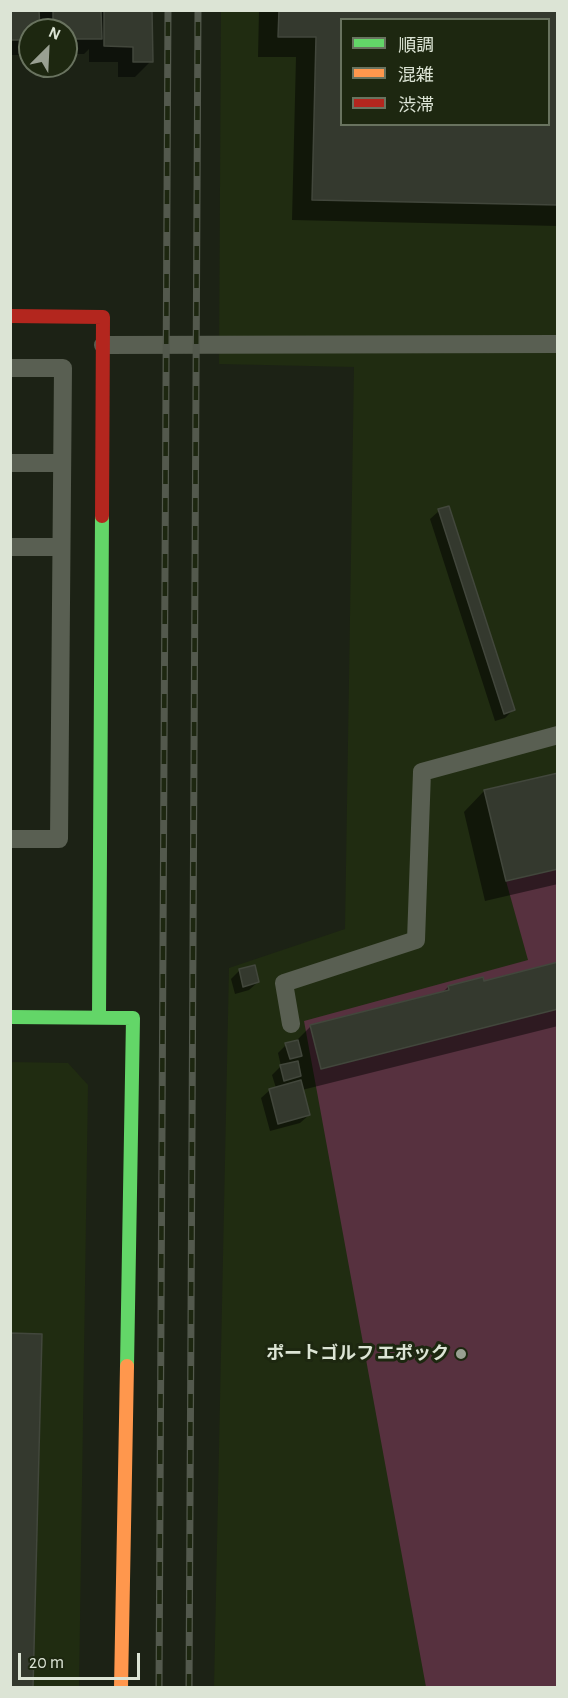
<!DOCTYPE html>
<meta charset="utf-8">
<style>
body{margin:0}
#map{position:relative;width:568px;height:1698px;overflow:hidden;background:#1c2215;font-family:"Alegreya Sans","Noto Sans JP",sans-serif}
canvas{display:block}
.frame{position:absolute;inset:0;border:12px solid #dce4d5;pointer-events:none}
.legend{position:absolute;left:340px;top:18px;width:210px;height:108px;box-sizing:border-box;background:#1d2710;border:2px solid #69735f;margin:0;padding:8px 10px;list-style:none;font-size:18px;color:#dce4d5}
.legend li{display:flex;align-items:center;gap:12px;height:30px}
.legend b{width:30px;border:2px solid #69735f}
.north{position:absolute;left:18px;top:18px;width:60px;height:60px;box-sizing:border-box;background:#1d2710;border:2px solid #69735f;border-radius:50%;rotate:24deg;font-size:16px;font-weight:700;line-height:24px;text-align:center;color:#dce4d5}
.north::after{content:'';display:block;margin:auto;width:21px;height:27px;background:#99a092;clip-path:polygon(50% 0,100% 100%,50% 72%,0 100%)}
.scale{position:absolute;left:18px;top:1653px;width:122px;height:27px;box-sizing:border-box;border:3px solid #dce4d5;border-top:0;padding-left:8px;font-size:18px;line-height:21px;white-space:nowrap;color:#dce4d5;-webkit-text-stroke:4px #1d2710;paint-order:stroke}
</style>
<div id="map">
<canvas width="568" height="1698"></canvas>
<div class="frame"></div>
<ul class="legend">
<li><b style="height:8px;background:#63d668"></b>順調</li>
<li><b style="height:8px;background:#ff974d"></b>混雑</li>
<li><b style="height:8px;background:#b3261e"></b>渋滞</li>
</ul>
<div class="north">N</div>
<div class="scale">20 m</div>
</div>
<script>
const context = document.querySelector('canvas').getContext('2d');
context.lineJoin = 'round';
function fill(path, color) {
  context.fillStyle = color;
  context.fill(path, 'evenodd');
}
function toPath(rows) {
  const path = new Path2D();
  for (const r of rows) {
    path.moveTo(r[0], r[1]);
    for (let i = 2; i < r.length; i += 2) path.lineTo(r[i], r[i + 1]);
  }
  return path;
}
function stroke(path, color, width, dash) {
  context.strokeStyle = color;
  context.lineWidth = width;
  context.lineCap = dash ? 'butt' : 'round';
  context.setLineDash(dash || []);
  context.stroke(path);
}
function write(font, color, halo, rows, align = 'center') {
  context.font = font + ' "Alegreya Sans","Noto Sans JP",sans-serif';
  context.lineWidth = 6;
  context.setLineDash([]);
  context.textBaseline = 'middle';
  context.strokeStyle = halo;
  context.fillStyle = color;
  for (const [text, x, y, turn = 0] of rows) {
    context.save();
    context.translate(x, y);
    context.rotate((+turn || 0) * Math.PI / 180);
    context.textAlign = isNaN(turn) ? turn : align;
    if (halo) context.strokeText(text, 0, 0);
    context.fillText(text, 0, 0);
    context.restore();
  }
}
const built = toPath([
 [221,11,557,11,557,1687,214,1688,229,968,345,929,354,367,219,364],
 [342,20,548,20,548,124,342,124],
 [11,1062,68,1063,88,1085,79,1687,11,1688]
]);
const green = toPath([
 [557,869,557,1687,426,1687,304,1021,528,960,506,881]
]);
const shadow = toPath([
 [10,10,151,10,151,61,135,77,118,77,118,62,89,62,89,49,84,54,66,54,66,30,30,30,30,47,22,55,10,55],
 [259,10,558,10,558,226,292,220,296,57,258,57],
 [342,20,548,20,548,124,342,124],
 [46,66,52,66,52,71,55,71,55,66,61,66,56,71,46,71],
 [439,511,513,710,505,718,495,721,430,519],
 [558,774,558,884,485,901,464,812,484,791],
 [558,963,558,1026,302,1090,309,1115,300,1123,270,1131,261,1098,270,1090,276,1088,272,1075,281,1066,278,1053,286,1045,295,1042,310,1027,442,993,448,987,483,983],
 [254,967,258,982,249,990,235,994,231,979,239,971]
]);
const building = toPath([
 [10,10,39,10,40,30,30,30,30,40,10,40,10,10],
 [53,10,101,10,102,39,66,39,66,30,53,30,53,10],
 [104,10,152,10,153,62,133,62,133,47,104,46,104,10],
 [279,10,558,10,558,205,312,200,316,37,278,37,279,10],
 [342,20,548,20,548,124,342,124,342,20],
 [449,506,515,710,504,714,438,509,449,506],
 [558,773,558,869,506,881,484,790,558,773],
 [558,962,558,1009,321,1069,310,1025,449,990,448,986,483,977,484,981,558,962],
 [255,965,259,982,243,987,239,969,255,965],
 [298,1040,302,1056,290,1059,285,1043,298,1040],
 [298,1061,301,1076,284,1081,280,1065,298,1061],
 [301,1080,310,1115,278,1124,269,1089,301,1080],
 [10,1333,42,1334,33,1688,10,1688,10,1333]
]);
const lane = toPath([
 [103,345,558,344],
 [10,368,63,368,59,839,10,839],
 [10,463,62,463],
 [10,547,61,547],
 [291,1024,284,983,416,940,422,772,558,735]
]);
const fast = toPath([
 [10,1017,133,1018,127,1366],
 [99,1017,102,516]
]);
const slow = toPath([
 [121,1688,127,1366]
]);
const jam = toPath([
 [10,316,103,317,102,516]
]);
const rail = toPath([
 [159,1688,168,10],
 [189,1688,198,10]
]);
const markers = [
 [461,1354,6,"#99a092"]
];
const poiNames = [
 ["ポートゴルフ エポック",449,1354]
];
fill(built, '#202c11');
fill(green, '#57313f');
fill(shadow, '#0007');
fill(building, '#34392e');
stroke(building, '#42473c', 1.5);
stroke(lane, '#595f52', 18);
stroke(fast, '#63d668', 14);
stroke(slow, '#ff974d', 14);
stroke(jam, '#b3261e', 14);
stroke(rail, '#53594d', 7);
stroke(rail, '#1d2710', 4.5, [14]);
for (const [x, y, r, color] of markers) {
  const dot = new Path2D();
  dot.arc(x, y, r, 0, 2 * Math.PI);
  context.fillStyle = color;
  context.fill(dot);
  stroke(dot, '#1d2710', 2);
}
write('bold 18px', '#dce4d5', '#1d2710', poiNames, 'right');
</script>
